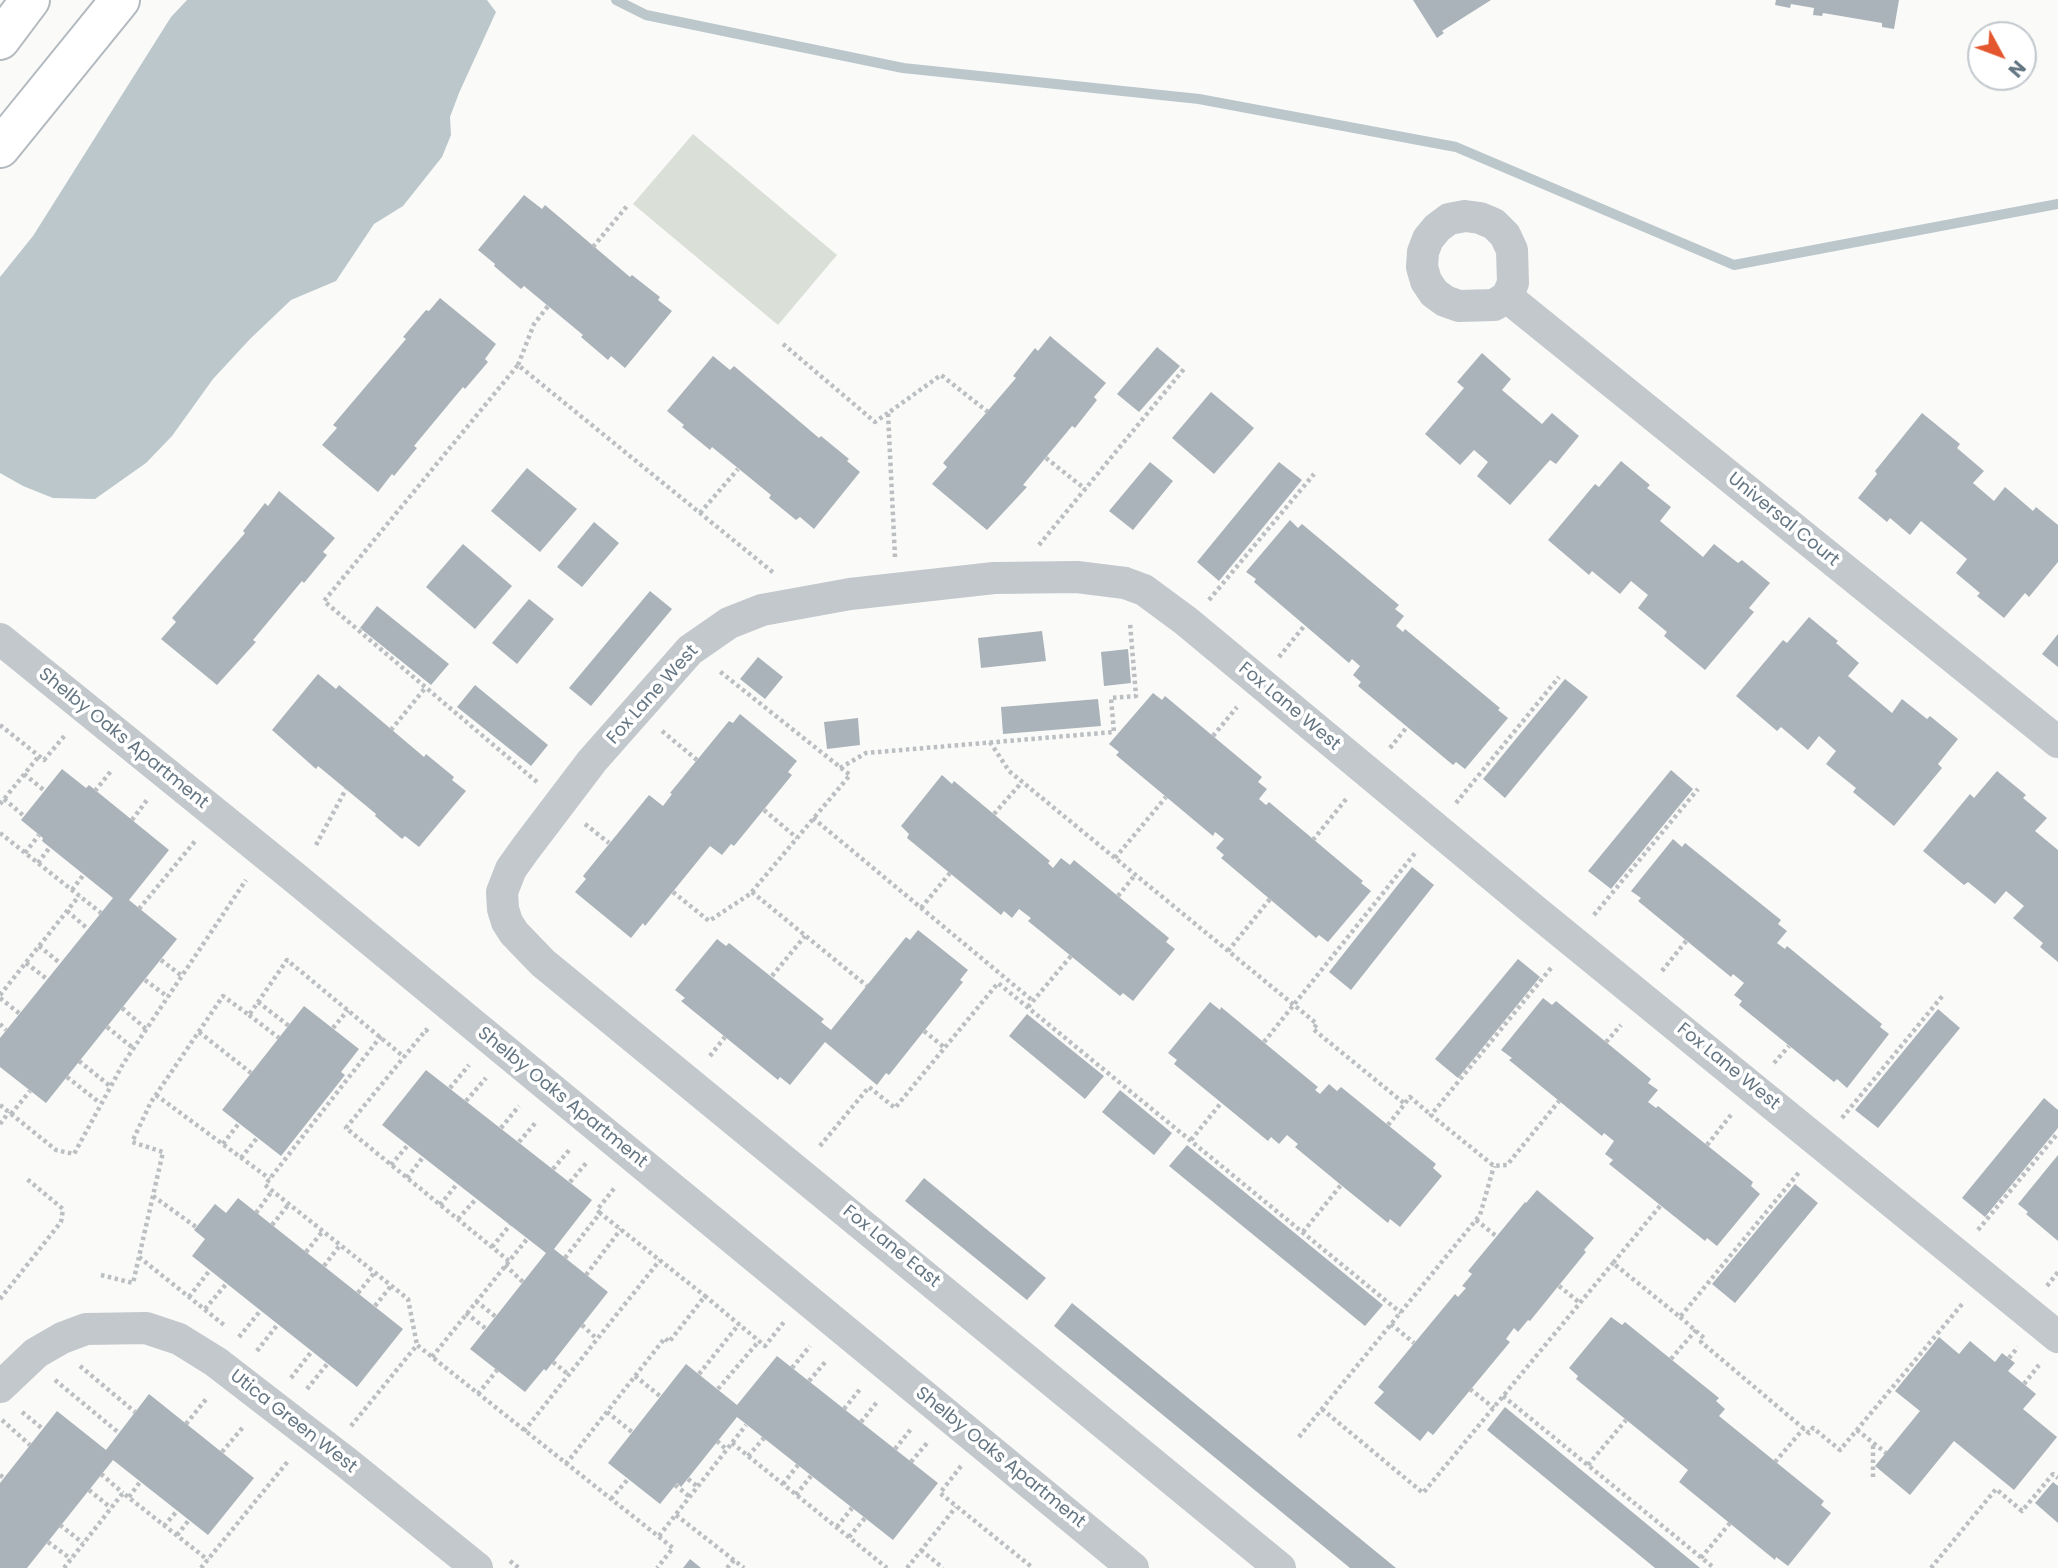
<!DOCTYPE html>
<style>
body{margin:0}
#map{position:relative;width:2058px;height:1568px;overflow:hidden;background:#fafaf8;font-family:Poppins,sans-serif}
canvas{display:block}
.north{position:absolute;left:1967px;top:21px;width:70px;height:70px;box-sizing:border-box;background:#fff;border:2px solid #c1c8cd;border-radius:50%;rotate:131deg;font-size:19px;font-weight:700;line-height:28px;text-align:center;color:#657683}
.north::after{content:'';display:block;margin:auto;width:24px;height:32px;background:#e4572e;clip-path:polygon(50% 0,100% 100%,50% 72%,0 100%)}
</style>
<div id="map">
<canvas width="2058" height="1568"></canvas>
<div class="north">N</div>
</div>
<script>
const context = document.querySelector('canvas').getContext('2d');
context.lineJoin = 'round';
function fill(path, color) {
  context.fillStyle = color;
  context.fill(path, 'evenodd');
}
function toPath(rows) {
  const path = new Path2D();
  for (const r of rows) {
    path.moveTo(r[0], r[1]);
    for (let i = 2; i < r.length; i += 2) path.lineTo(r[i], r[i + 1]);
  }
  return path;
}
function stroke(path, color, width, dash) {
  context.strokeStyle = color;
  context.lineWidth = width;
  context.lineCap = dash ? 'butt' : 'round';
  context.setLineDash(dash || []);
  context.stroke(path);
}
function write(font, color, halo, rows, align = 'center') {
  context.font = font + ' Poppins,sans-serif';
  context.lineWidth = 7;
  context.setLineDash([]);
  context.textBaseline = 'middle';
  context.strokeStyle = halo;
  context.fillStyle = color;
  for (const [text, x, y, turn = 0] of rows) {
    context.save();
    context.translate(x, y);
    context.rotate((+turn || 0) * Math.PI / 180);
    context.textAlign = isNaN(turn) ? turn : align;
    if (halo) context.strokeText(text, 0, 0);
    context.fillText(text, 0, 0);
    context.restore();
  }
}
const green = toPath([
 [693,134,837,255,778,325,633,204]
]);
const water = toPath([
 [187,0,487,0,496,12,459,93,450,117,451,135,442,157,403,206,374,224,336,281,291,300,250,339,213,379,172,436,146,463,95,499,53,498,23,486,0,473,0,277,33,236,171,17]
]);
const stream = toPath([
 [616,0,646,15,903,68,1199,99,1456,147,1734,265,2058,204]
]);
const building = toPath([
 [1413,0,1491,0,1442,31,1444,33,1437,38],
 [1776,0,1899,0,1894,29,1882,27,1882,23,1823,13,1822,16,1813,15,1814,8,1791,4,1790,8,1775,5],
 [524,195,542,209,545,205,630,277,632,275,660,297,658,300,672,311,625,368,611,356,608,360,581,337,583,335,524,286,521,289,494,266,495,264,478,250],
 [440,298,496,344,485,359,488,362,465,389,463,387,414,446,417,448,394,476,392,474,378,492,322,445,337,428,333,425,406,339,403,337,426,310,429,311],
 [1050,336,1106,383,1094,397,1097,400,1075,428,1072,426,1023,485,1027,487,987,530,932,484,947,467,943,463,1016,378,1013,376,1035,348,1038,351],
 [1157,347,1180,366,1139,412,1117,394],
 [1482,353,1511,379,1502,390,1542,424,1552,413,1579,436,1556,464,1550,460,1510,505,1477,476,1488,462,1474,450,1460,465,1425,434,1464,388,1457,382],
 [713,356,730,370,734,366,819,438,821,436,849,459,847,461,860,472,814,529,800,517,796,520,769,498,771,495,712,447,710,450,682,427,684,425,667,411],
 [1211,392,1254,428,1214,474,1172,438],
 [1922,413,1960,444,1957,448,1984,471,1973,483,1994,501,2005,487,2033,511,2036,507,2058,525,2058,562,2029,597,2025,593,2004,618,1977,596,1980,593,1956,573,1967,559,1921,521,1910,535,1890,518,1887,522,1858,498,1877,474,1875,471],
 [1621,461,1650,485,1647,488,1671,507,1660,521,1703,557,1714,544,1738,563,1742,560,1770,583,1749,608,1754,612,1705,670,1664,636,1667,632,1638,608,1648,595,1631,581,1620,594,1592,571,1589,575,1548,540,1595,484,1599,487],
 [1150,462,1173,481,1133,530,1109,511],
 [1279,462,1302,480,1219,581,1197,562],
 [527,468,577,509,540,552,491,511],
 [279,491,335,538,323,552,327,555,304,583,302,581,253,640,256,642,217,685,161,639,176,622,172,618,245,533,243,531,265,503,268,506],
 [1290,520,1298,528,1302,524,1399,605,1395,609,1404,616,1396,626,1403,632,1405,629,1500,708,1498,710,1508,718,1465,769,1456,762,1453,765,1358,686,1361,682,1353,675,1360,666,1352,659,1349,663,1254,582,1256,579,1246,572],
 [594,522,619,543,582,587,557,567],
 [463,544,512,586,475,629,426,587],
 [650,591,672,609,591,706,569,688],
 [529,599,554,619,517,664,492,643],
 [377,606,449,664,431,685,360,628],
 [1809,617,1838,641,1836,643,1859,663,1848,676,1892,713,1902,699,1927,719,1930,716,1958,739,1938,764,1942,768,1894,826,1853,792,1856,788,1826,764,1836,751,1819,736,1808,750,1781,727,1777,731,1736,696,1783,640,1787,643],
 [1042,631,1046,661,981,668,978,638],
 [2058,634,2058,667,2042,654],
 [1128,649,1131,683,1104,686,1101,652],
 [758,657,783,677,765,699,740,679],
 [318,674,336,689,339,685,424,757,426,754,454,777,452,780,466,791,419,847,405,836,402,839,375,816,376,814,318,766,316,769,272,730],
 [1565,679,1588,697,1505,798,1483,779],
 [475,685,548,745,531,766,457,707],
 [1153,693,1162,700,1165,696,1262,777,1258,782,1267,789,1259,799,1266,805,1269,802,1363,881,1361,883,1371,891,1328,942,1319,935,1316,938,1221,858,1224,855,1216,848,1224,839,1215,832,1213,836,1116,755,1119,752,1109,744],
 [1098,699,1101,726,1003,734,1001,707],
 [740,714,797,761,788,772,792,775,734,846,731,844,722,855,710,846,645,926,643,923,631,938,575,892,586,879,583,876,649,795,663,806,672,794,670,793,729,721,733,723],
 [858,718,860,745,827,749,824,722],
 [62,769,86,788,89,785,169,850,129,900,177,939,46,1103,0,1067,0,1038,113,898,42,841,43,838,21,820],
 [1671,770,1693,789,1611,889,1588,871],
 [1997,771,2026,795,2023,798,2047,818,2035,831,2058,850,2058,962,2040,947,2043,943,2013,918,2024,906,2006,891,1995,904,1968,882,1964,885,1923,851,1970,794,1974,798],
 [942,775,952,784,954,781,1050,861,1048,863,1053,868,1061,858,1070,865,1074,860,1169,938,1166,942,1175,949,1133,1001,1123,993,1120,996,1028,921,1031,918,1019,909,1012,918,1004,911,1001,915,907,838,909,834,901,826],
 [1673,839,1682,847,1685,843,1781,920,1778,924,1787,931,1777,943,1785,949,1787,946,1882,1024,1880,1027,1889,1034,1847,1088,1837,1079,1834,1082,1739,1005,1742,1001,1734,995,1744,983,1733,974,1731,977,1638,901,1641,898,1631,891],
 [1412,867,1434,885,1351,990,1329,972],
 [918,930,968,970,960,980,963,982,889,1075,886,1073,877,1085,825,1042,790,1085,780,1077,778,1080,681,1001,685,998,675,990,717,939,726,946,729,943,824,1019,821,1022,831,1030,906,937,910,940],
 [1518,959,1540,977,1458,1078,1435,1059],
 [1543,998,1552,1005,1556,1001,1651,1079,1648,1083,1658,1090,1648,1102,1656,1108,1658,1106,1753,1182,1751,1186,1760,1194,1717,1246,1707,1238,1705,1241,1609,1164,1613,1160,1605,1154,1614,1141,1604,1133,1602,1136,1509,1060,1512,1058,1501,1050],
 [1210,1002,1220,1010,1221,1007,1318,1087,1315,1090,1320,1094,1329,1084,1337,1091,1341,1087,1436,1164,1433,1168,1442,1176,1400,1227,1390,1219,1388,1223,1341,1185,1295,1147,1298,1144,1287,1135,1279,1144,1271,1137,1268,1141,1174,1064,1177,1060,1168,1053],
 [304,1006,359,1049,341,1072,345,1075,281,1156,222,1110],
 [1938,1009,1960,1028,1878,1128,1855,1110],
 [1027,1014,1104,1076,1085,1099,1009,1036],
 [426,1070,592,1200,554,1249,608,1292,546,1371,544,1369,525,1392,470,1349,546,1253,382,1125],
 [1120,1090,1172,1133,1154,1155,1102,1112],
 [2044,1098,2058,1110,2058,1128,1985,1217,1962,1198],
 [1187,1145,1383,1305,1365,1326,1169,1166],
 [2058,1155,2058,1241,2026,1214,2028,1212,2018,1204],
 [924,1178,1046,1278,1027,1300,905,1201],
 [1795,1184,1818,1203,1735,1303,1712,1284],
 [1537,1190,1594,1238,1584,1250,1586,1252,1530,1321,1528,1320,1518,1332,1514,1328,1506,1339,1510,1342,1433,1435,1428,1431,1420,1441,1374,1403,1384,1392,1378,1387,1455,1294,1458,1297,1466,1288,1462,1286,1472,1274,1468,1271,1525,1202,1526,1203],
 [238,1198,403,1329,357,1387,192,1256,205,1239,194,1230,215,1204,226,1213],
 [1072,1303,1396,1568,1350,1568,1054,1326],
 [1611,1317,1622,1325,1625,1322,1719,1398,1716,1401,1725,1409,1719,1416,1824,1501,1821,1505,1831,1513,1788,1566,1776,1557,1775,1560,1679,1482,1688,1470,1576,1379,1578,1376,1569,1368],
 [1939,1337,1959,1354,1970,1341,1995,1362,2002,1353,2015,1363,2008,1371,2036,1394,2023,1409,2057,1437,2014,1490,1954,1441,1910,1495,1875,1466,1920,1411,1895,1391],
 [777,1356,938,1483,893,1540,737,1417,681,1487,677,1483,660,1504,608,1463,686,1364,737,1405],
 [149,1394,254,1478,208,1535,113,1460,27,1568,0,1568,0,1483,57,1411,106,1450],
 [1505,1407,1700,1568,1655,1568,1487,1430],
 [2053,1482,2058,1486,2058,1523,2035,1503],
 [690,1559,701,1568,683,1568]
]);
const path = toPath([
 [593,247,627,206],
 [783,344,875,422,888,413],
 [518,365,534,324,548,306],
 [1046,458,1085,489],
 [700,513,738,469],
 [1039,545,1184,369],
 [895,557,888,413,941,375,988,412],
 [1209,600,1314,474],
 [1279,657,1305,625],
 [0,725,44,760,66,734],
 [391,730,426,687],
 [662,731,697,760],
 [1213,736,1237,707],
 [990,742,1009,771,1294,1005,1317,1024,1313,1029,1405,1104],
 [1390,748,1407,727],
 [840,768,866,753,1114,732,1111,698,1136,696,1130,623],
 [24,774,45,791],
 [537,782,324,601,518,365,775,574],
 [95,791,111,771],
 [4,799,24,816],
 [1456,803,1559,677],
 [0,804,39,756],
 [764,810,797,838],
 [994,814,1022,782],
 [813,818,1033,1001],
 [132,820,147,800],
 [585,824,609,843],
 [0,833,101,913],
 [1313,840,1347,798],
 [316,845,346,789],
 [25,853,39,835],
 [1115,858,1166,797],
 [38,863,50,847],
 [72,890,84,874],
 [673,892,709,921,750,894,850,775,718,670],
 [752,892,867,986],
 [1118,896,1135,875],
 [921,908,950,873],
 [139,909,196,840],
 [67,911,88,929],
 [1594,915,1698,789],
 [39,946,60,963],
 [1228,951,1270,899],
 [161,960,182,976],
 [26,963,47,979],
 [1551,968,1431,1115,1494,1166,1507,1165,1559,1101],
 [1662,971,1687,940],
 [772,976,805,936],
 [145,980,168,997],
 [0,995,79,896],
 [0,998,20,1014],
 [258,1002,289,1026],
 [1028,1007,1071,956],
 [122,1008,146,1029],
 [249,1015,279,1038],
 [0,1024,6,1030],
 [107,1027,133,1048],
 [333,1028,348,1010],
 [924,1031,945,1048],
 [199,1032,251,1073],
 [428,1032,426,1030,346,1128,509,1261],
 [381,1036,265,1185,408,1299,417,1345],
 [1264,1042,1415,853],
 [1606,1042,1621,1025],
 [710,1056,725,1037],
 [79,1061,110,1086],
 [1774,1063,1789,1046],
 [67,1077,100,1103],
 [450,1088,469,1065],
 [156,1095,270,1179],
 [466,1101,486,1078],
 [0,1105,56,1150,74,1154,123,1064,246,880],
 [11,1114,30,1091],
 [1842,1118,1944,994],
 [0,1124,9,1112],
 [1388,1125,1410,1097,1431,1115],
 [501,1128,519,1106],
 [1191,1140,1221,1103],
 [519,1142,537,1121],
 [223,1144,239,1123],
 [1707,1145,1731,1115],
 [820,1146,869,1087,895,1108,998,983,1401,1313],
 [241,1158,257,1138],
 [391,1165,408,1145],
 [553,1169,571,1148],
 [407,1178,423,1157],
 [570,1182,587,1162],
 [153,1196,196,1227],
 [440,1205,457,1184],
 [1660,1206,1613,1263,1680,1317,1800,1171],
 [256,1213,272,1191],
 [600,1213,597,1210,616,1186],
 [458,1219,476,1199],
 [1476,1220,1496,1236],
 [272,1225,289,1204],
 [1978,1230,2058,1133],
 [1303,1232,1341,1185],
 [492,1247,510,1225],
 [306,1252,323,1231],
 [139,1257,224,1325],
 [565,1258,600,1213,705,1296],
 [505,1265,523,1282],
 [324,1266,340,1245],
 [101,1275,133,1283,163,1152,132,1142,151,1102,223,996,249,1015,287,960,404,1057],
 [586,1275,621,1229],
 [1559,1286,1580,1303],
 [2047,1286,2058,1272],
 [358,1293,375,1272],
 [189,1297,210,1270],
 [0,1299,61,1222,63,1209,27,1179],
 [476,1301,496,1317],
 [375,1306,391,1286],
 [205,1309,227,1283],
 [466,1313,486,1329],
 [1680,1317,1704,1338,1701,1342,1809,1433,1813,1428,1840,1450,1963,1303],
 [1391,1324,1414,1343],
 [582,1325,597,1339],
 [239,1337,261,1310],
 [257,1351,278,1324],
 [432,1357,527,1239],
 [2009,1358,2018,1347],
 [1671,1359,1696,1330],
 [553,1362,569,1375],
 [80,1366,135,1412],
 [792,1368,810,1346],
 [699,1374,739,1324],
 [635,1376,660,1396],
 [291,1378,312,1351],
 [55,1380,119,1433],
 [809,1381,827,1360],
 [2024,1384,2039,1365],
 [307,1389,328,1363],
 [718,1389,759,1341],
 [1470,1389,1494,1408],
 [478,1394,497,1370],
 [1503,1396,1714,1568],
 [844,1409,861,1388],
 [1322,1409,1423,1493,1613,1263],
 [22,1412,43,1429],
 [607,1412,632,1432],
 [2,1420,30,1445],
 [861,1422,877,1402],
 [186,1424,207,1398],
 [351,1426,417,1345,673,1548,657,1568],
 [1857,1430,1886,1453],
 [524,1431,660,1260],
 [1299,1437,1480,1215,1494,1166],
 [717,1441,727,1450],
 [732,1443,887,1568],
 [895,1449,911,1429],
 [222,1452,244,1426],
 [748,1456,764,1438],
 [911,1462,927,1443],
 [1775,1462,1804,1428],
 [566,1464,665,1338,669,1342,705,1296,765,1346,784,1322],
 [1588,1465,1626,1420],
 [961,1466,940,1493,1033,1568],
 [101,1474,123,1493],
 [0,1475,4,1478],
 [1873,1477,1873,1444],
 [688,1479,698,1487],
 [783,1484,798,1465],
 [675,1485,690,1497],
 [89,1490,111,1508],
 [796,1495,811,1476],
 [129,1497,140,1482],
 [611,1499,628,1479],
 [676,1515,744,1568],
 [60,1525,83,1543],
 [164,1526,177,1511],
 [837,1527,852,1508],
 [177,1535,189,1520],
 [659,1536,746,1425],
 [849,1537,865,1518],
 [48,1542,71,1559],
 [921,1550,943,1568],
 [1701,1558,1730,1523],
 [510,1561,519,1568],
 [64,1568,123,1493,208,1560],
 [201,1568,289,1460],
 [727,1568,734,1560],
 [907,1568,956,1507],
 [1931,1568,1996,1489,2022,1511,2053,1474,2058,1478]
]);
const street = toPath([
 [1465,216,1480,218,1494,224,1505,235,1512,250,1513,283,1507,297,1494,305,1459,306,1445,301,1434,293,1426,281,1422,267,1423,252,1428,239,1437,228,1449,219,1465,216],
 [1507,297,2058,742],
 [0,639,294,877,1133,1568],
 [0,1387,36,1353,62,1338,86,1329,146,1328,179,1339,216,1362,347,1463,477,1568],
 [1280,1568,543,963,514,933,507,922,503,909,502,892,511,869,526,848,592,761,690,650,729,623,762,610,850,594,994,578,1077,577,1125,583,1144,590,1186,621,1534,910,2058,1337]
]);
const secondary = toPath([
 [0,148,120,0]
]);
const highway = toPath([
 [0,40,30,0]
]);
const streetNames = [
 ["Universal Court",1783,520,39],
 ["Fox Lane West",653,695,-48],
 ["Fox Lane West",1289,707,40],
 ["Shelby Oaks Apartment",123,739,39],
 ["Fox Lane West",1728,1067,39],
 ["Shelby Oaks Apartment",562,1098,39],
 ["Fox Lane East",891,1247,39],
 ["Utica Green West",293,1422,38],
 ["Shelby Oaks Apartment",1000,1458,39]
];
fill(green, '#dadfd7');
fill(water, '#bbc7cb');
stroke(stream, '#bbc7cb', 10);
fill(building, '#aab3b9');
stroke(secondary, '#b3babf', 42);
stroke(highway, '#b4b9bd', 42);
stroke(path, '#bbbfc2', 4.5, [3.5, 3.5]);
stroke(street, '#c3c8cc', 32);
stroke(secondary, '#fff', 38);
stroke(highway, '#fff', 38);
write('18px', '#657683', '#fff', streetNames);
</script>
